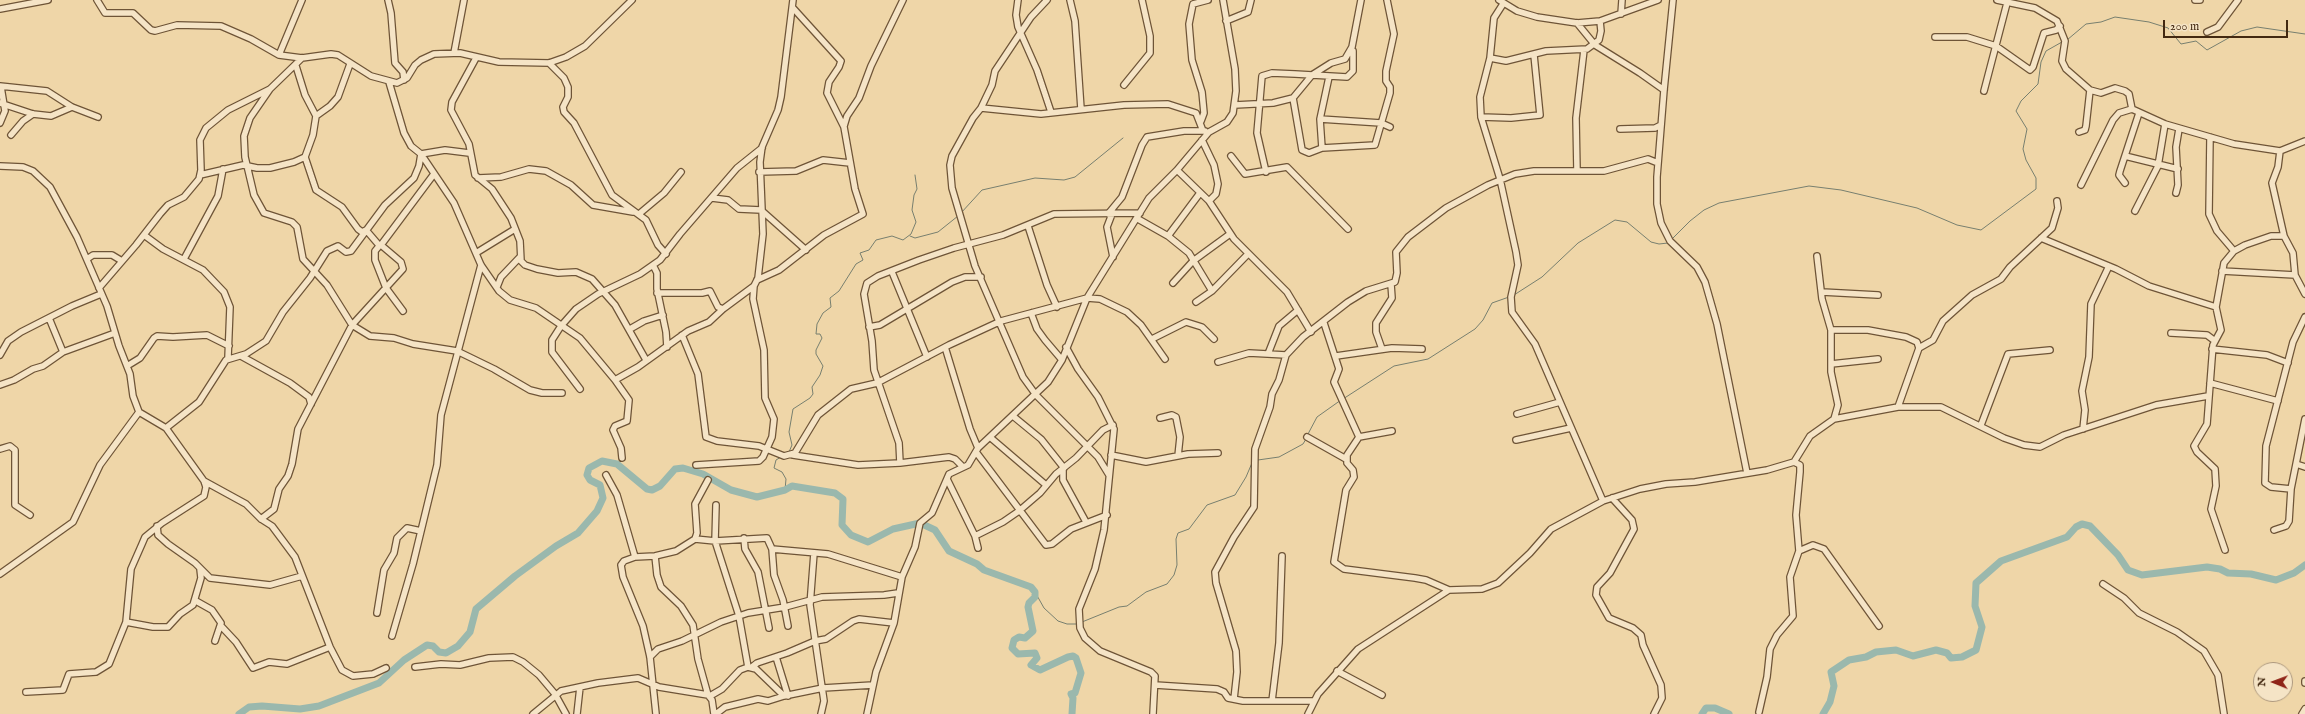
<!DOCTYPE html>
<style>
body{margin:0}
#map{position:relative;width:2305px;height:714px;overflow:hidden;background:#efd6a8;font-family:"IM FELL English",serif}
canvas{display:block}
.north{position:absolute;left:2253px;top:662px;width:40px;height:40px;box-sizing:border-box;background:#f5e4c6;border:1px solid #ae997e;border-radius:50%;rotate:271deg;font-size:11px;font-weight:700;line-height:16px;text-align:center;color:#432911}
.north::after{content:'';display:block;margin:auto;width:14px;height:18px;background:#8f2418;clip-path:polygon(50% 0,100% 100%,50% 72%,0 100%)}
.scale{position:absolute;left:2163px;top:20px;width:125px;height:18px;box-sizing:border-box;border:2px solid #432911;border-top:0;padding-left:5px;font-size:12px;line-height:14px;white-space:nowrap;color:#432911;-webkit-text-stroke:3px #f5e4c6;paint-order:stroke}
</style>
<div id="map">
<canvas width="2305" height="714"></canvas>
<div class="north">N</div>
<div class="scale">200 m</div>
</div>
<script>
const context = document.querySelector('canvas').getContext('2d');
context.lineJoin = 'round';
function toPath(rows) {
  const path = new Path2D();
  for (const r of rows) {
    path.moveTo(r[0], r[1]);
    for (let i = 2; i < r.length; i += 2) path.lineTo(r[i], r[i + 1]);
  }
  return path;
}
function stroke(path, color, width, dash) {
  context.strokeStyle = color;
  context.lineWidth = width;
  context.lineCap = dash ? 'butt' : 'round';
  context.setLineDash(dash || []);
  context.stroke(path);
}
const stream = toPath([
 [2067,40,2086,24,2101,22,2115,17,2149,22,2168,28,2181,44,2196,41,2207,50,2241,31,2257,27,2305,34],
 [961,213,982,190,1035,178,1064,180,1075,177,1123,138],
 [910,236,915,238,938,232,958,216],
 [1672,239,1690,221,1704,210,1719,203,1809,186,1841,190,1917,208,1957,225,1981,230,2036,189,2036,178,2026,160,2023,149,2027,129,2016,111,2021,101,2038,84,2041,62,2046,51,2062,42],
 [1514,295,1542,277,1578,243,1615,220,1627,222,1651,242,1659,244,1668,243],
 [1343,399,1394,366,1428,359,1475,329,1483,320,1492,303,1509,297],
 [1308,434,1317,417,1341,400],
 [789,452,792,445,789,432,793,409,810,398,813,394,812,387,820,375,823,366,816,354,816,350,822,338,820,334,816,334,817,324,823,313,831,307,830,298,839,291,856,264,863,260,860,253,869,250,876,240,892,236,903,240,911,234,916,222,912,210,914,195,917,189,915,175],
 [781,457,776,460,774,468,782,472,786,479,785,490],
 [1258,460,1279,457,1303,444,1306,439],
 [1035,592,1044,608,1058,621,1067,624,1077,624],
 [1082,622,1119,607,1127,606,1146,592,1167,584,1174,575,1177,565,1176,539,1178,533,1189,529,1207,505,1235,495,1246,477,1252,463]
]);
const river = toPath([
 [239,714,249,707,262,706,300,709,319,706,379,683,404,660,427,645,433,646,439,652,446,653,458,646,470,632,476,609,515,576,556,546,578,533,597,511,603,498,600,485,590,480,587,475,589,468,602,461,617,464,647,489,652,490,660,486,675,469,683,468,703,474,731,490,757,497,785,490,792,486,835,493,843,499,842,525,851,535,868,542,893,529,920,523,935,530,949,551,977,564,984,570,1031,587,1035,592,1035,597,1029,603,1028,607,1033,631,1025,638,1019,637,1014,640,1012,648,1018,654,1035,653,1037,658,1031,665,1040,670,1068,657,1073,656,1076,658,1081,673,1075,693,1071,694,1073,698,1072,714],
 [1702,714,1706,708,1715,708,1729,714],
 [1823,714,1830,702,1834,686,1831,672,1849,660,1866,657,1876,652,1896,650,1913,656,1936,650,1947,653,1951,658,1962,657,1976,650,1982,627,1975,606,1976,583,2001,561,2067,537,2076,527,2082,524,2090,526,2118,555,2128,570,2142,575,2207,567,2220,569,2228,573,2251,574,2276,580,2294,573,2305,565]
]);
const minor = toPath([
 [97,0,105,13,133,13,151,30,155,31,177,25,221,26,251,39,279,55,302,58,331,54,338,55,371,76,397,83,407,78,415,65,421,60,434,54,460,53,499,62,549,63,566,57,585,46,632,0],
 [388,0,391,13,395,63,403,72,404,80],
 [1018,0,1016,15,1018,27,1037,70,1051,112],
 [1047,0,1031,17,995,71,992,85,981,108,973,118,952,156,950,165,952,188,975,266,1023,377,1036,395,1098,457,1109,475],
 [1070,0,1075,21,1081,109],
 [1499,0,1517,11,1537,17,1577,23,1600,21,1658,0],
 [1673,0,1664,90,1657,177,1657,204,1661,223,1670,241,1697,267,1705,282,1717,324,1747,473],
 [1997,0,2035,8,2057,21,2065,41,2062,61,2066,69,2090,90,2101,93,2115,88,2125,91,2129,94,2132,109,2165,124,2234,144,2280,151],
 [2195,0,2200,0],
 [1503,4,1494,18,1490,58,1480,97,1481,117,1500,179,1516,252,1518,265,1511,297,1512,312,1535,344,1603,501],
 [0,9,48,0],
 [1621,14,1622,0],
 [1226,21,1248,12,1251,0],
 [1577,23,1595,45,1640,73,1664,90],
 [2207,32,2218,27,2238,0],
 [1935,37,1967,37,1996,46,2030,70,2033,67,2044,33,2056,30,2060,26],
 [454,53,464,0],
 [279,55,302,0],
 [476,58,452,102,451,110,469,144,475,175,492,189,511,218,520,241,521,261,525,265,537,269,558,273,576,272,592,279,615,305,646,360],
 [1490,58,1506,61,1546,51,1587,49,1599,40,1601,31,1600,21],
 [549,63,564,78,568,87,568,97,563,107,564,112,574,123,612,195,646,220,658,245,666,254],
 [296,66,305,95,316,116],
 [389,82,404,133,411,146,421,154,454,203,481,265,499,291,510,300,536,308,580,338,615,380,629,400,627,421,615,426,613,430,621,448,622,458],
 [1124,85,1150,53,1150,36,1142,0],
 [0,86,47,91,72,107,98,117],
 [270,89,250,118,244,136,245,157,254,195,264,213,292,222,297,227,303,259,327,285,352,325,370,336,394,338,413,344,457,351,494,369,530,390,542,393,562,393],
 [1984,91,2007,3],
 [1293,98,1302,150,1309,153,1322,148,1375,145,1390,93,1390,87,1386,81,1386,71,1394,34,1387,0],
 [0,103,33,114,51,116,72,107],
 [1235,105,1273,103,1293,98,1312,75,1331,63,1345,59,1352,47,1361,0],
 [981,108,1041,114,1124,105,1168,104,1196,113,1203,131],
 [1481,117,1511,118,1540,115,1534,55],
 [1320,119,1381,123,1390,127],
 [1201,121,1204,113,1202,92,1192,60,1189,24,1193,4,1208,0],
 [0,123,5,111,1,87],
 [844,126,847,116,859,98,871,66,903,0],
 [1620,129,1655,128,1661,125],
 [2079,132,2085,130,2086,126,2090,90],
 [11,135,23,121,33,114],
 [2210,137,2209,214,2217,231,2234,251],
 [1202,140,1214,165,1218,184,1216,194,1209,201],
 [1322,148,1320,119,1329,77],
 [1231,156,1245,174,1287,167,1348,229],
 [2125,156,2178,169],
 [305,157,316,190,342,207,358,229,362,232,366,230],
 [0,166,23,167,33,171,50,187,77,237,107,306,119,346,130,374,133,396,139,412,166,428,204,481,246,504,261,519,272,526,295,557,330,647,342,670,353,676,373,674,386,668],
 [1177,170,1209,201,1234,239,1287,292,1311,332],
 [1577,171,1576,118,1584,50],
 [759,172,796,171,823,160,850,163],
 [1266,172,1257,133,1262,76,1272,73,1295,74,1347,77,1353,71,1353,51],
 [200,175,243,165,257,168,270,168,294,162,305,157,313,135,316,116,330,106,338,97,350,64],
 [478,178,501,177,529,169,546,171,571,185,593,205,633,212],
 [2125,183,2119,175,2120,171,2139,113],
 [2081,185,2113,120,2119,113,2132,109],
 [2176,193,2178,185,2176,147,2179,129],
 [712,198,728,200,739,209,761,210,806,250],
 [2135,211,2158,166,2165,124],
 [639,214,664,193,681,172],
 [1108,214,1122,197,1142,145,1147,137,1184,131,1205,131],
 [1112,214,1107,227,1113,257],
 [1138,219,1168,236,1189,253,1212,291],
 [1028,226,1047,285,1057,307],
 [366,230,378,244,381,245,434,174],
 [144,235,163,249,203,270,224,292,230,307,228,358],
 [1168,236,1200,193],
 [2284,236,2272,183,2278,167,2280,151,2305,141],
 [2041,238,2116,269,2149,286,2216,307],
 [380,245,375,251,375,260,386,288,403,311],
 [476,253,515,229],
 [1817,256,1822,299,1831,330,1831,372,1838,405,1834,419],
 [87,259,93,255,112,255,122,261],
 [184,259,218,196,223,169],
 [653,265,657,273,657,289,666,332,667,347],
 [2222,271,2295,275],
 [892,272,927,357],
 [757,280,779,270,824,235,863,214,855,189,844,127,827,93,829,82,839,67,841,61,793,8],
 [1173,283,1193,261,1230,234],
 [497,287,501,277,520,257],
 [99,288,136,245,160,214,168,205,184,197,199,179,201,170,200,140,206,128,228,110,270,89,302,58],
 [1822,292,1878,295],
 [657,293,702,293,710,291,718,307,723,309],
 [1196,302,1212,291,1248,254],
 [1031,313,1037,329,1045,340,1062,360],
 [49,318,63,352],
 [1324,323,1339,369,1334,382,1359,437,1392,431],
 [869,327,880,325,952,282,965,277,981,277],
 [630,329,644,321,663,315],
 [1831,330,1868,330,1906,337,1917,342,1919,348],
 [2171,333,2207,335,2215,341],
 [682,335,698,374,706,437,717,441,759,446,784,456,795,453,818,415,851,389,877,383,949,345,1001,321,1087,298,1100,299,1127,312,1141,325,1165,359],
 [1152,339,1186,322,1202,327,1214,339],
 [945,347,970,429,978,448],
 [1066,347,1078,369,1098,397,1114,429,1104,530,1095,569,1079,609,1080,628,1085,638,1100,651,1151,672,1155,676,1153,714],
 [1382,349,1376,332,1376,323,1392,298,1391,284],
 [2212,349,2267,355,2288,363],
 [1268,354,1279,326,1298,310],
 [0,355,8,341,21,332,72,306,101,294],
 [241,356,290,383,309,397,311,404],
 [1336,356,1392,348,1422,349],
 [1218,362,1249,353,1286,355],
 [1831,364,1878,359],
 [127,366,140,358,154,338,157,336,173,337,207,335,229,346],
 [615,380,638,367,688,331,709,322,723,309,754,286,758,278,763,234,760,162,762,147,778,110,781,97,793,0],
 [2210,383,2278,401],
 [0,385,14,380,33,369,43,366,63,352,115,333],
 [580,389,552,352,552,340,561,326,576,309,598,294,640,274,660,260,680,234,737,168,762,148],
 [1898,407,1919,348,1933,340,1943,321,1972,295,2001,279,2010,267,2052,228,2058,208,2057,201],
 [1517,414,1560,402],
 [1013,416,1041,439,1064,468],
 [1160,418,1172,415,1176,417,1180,437,1178,456],
 [1981,425,2008,354,2050,350],
 [166,428,199,402,226,360,246,354,266,341,283,312,310,278,327,251,338,246,346,252,351,251,385,205,414,178,419,166,421,154,445,150,469,153],
 [2083,429,2085,410,2082,391,2089,357,2091,304,2109,266],
 [1307,437,1346,459],
 [1359,437,1347,455,1347,463,1353,470,1354,477,1346,490,1334,562,1344,569,1415,578,1426,580,1449,590],
 [991,438,1046,485],
 [1516,440,1571,428],
 [0,449,10,446,15,450,15,505,30,515],
 [976,452,1046,545,1052,544,1071,529,1107,515],
 [793,455,858,465,900,463,949,457,955,459,963,467],
 [1111,455,1146,462,1188,454,1218,453],
 [900,463,899,443,874,370,872,341,864,294,867,283,878,276,919,260,954,248,1003,235,1054,214,1140,213],
 [2296,464,2305,467],
 [696,465,759,461,763,457,772,437,774,419,765,398,764,350,753,299,754,286],
 [1063,470,1063,480,1086,522],
 [606,475,617,495,635,557],
 [947,479,975,536,978,548],
 [2291,489,2271,487,2265,483,2266,446,2293,342,2305,317],
 [1612,498,1632,520,1634,529,1610,573,1597,587,1596,595,1609,618,1633,628,1641,635,1643,645,1661,685,1662,698,1654,714],
 [716,505,715,541,739,616,748,667],
 [261,519,274,509,279,489,288,476,292,464,298,429,352,325,403,269,401,262,381,245],
 [157,526,158,535,168,544,195,563,210,578,270,585,302,576],
 [2274,530,2286,526,2289,521,2291,489,2305,419],
 [975,536,1003,522,1019,511,1040,493,1056,474,1076,458,1103,430,1113,425],
 [744,538,745,549,758,572,769,628],
 [695,539,715,541,767,538,772,549,774,575,783,600,788,626],
 [772,549,828,554,902,577],
 [2225,550,2211,509,2216,486,2215,469,2197,452,2194,446,2207,424,2213,345,2221,330,2216,307,2224,263,2234,251,2245,245,2271,236,2284,236,2293,253,2295,275,2305,294],
 [1799,551,1813,545,1824,549,1879,626],
 [814,553,810,605,824,701,821,714],
 [655,556,657,575,661,587,681,606,693,625,698,659,708,695],
 [0,574,73,522,100,465,139,412],
 [2103,584,2124,598,2139,613,2177,632,2204,651,2218,675,2224,714],
 [196,601,212,610,221,623,215,641],
 [377,613,384,570,394,553,397,538,407,528,421,531],
 [126,622,153,627,168,627,180,614,193,605,201,578,200,569],
 [221,626,236,642,253,668,269,662,287,664,330,647],
 [392,636,413,564,437,465,441,415,481,265],
 [650,657,658,649,682,641,721,622,748,613,785,607,822,597,884,595,898,593],
 [776,657,788,696],
 [415,667,441,664,460,665,489,658,513,657,523,662,539,675,555,694,566,714],
 [752,667,757,663,787,653,815,641,826,639,853,621,859,619,894,623],
 [1337,671,1382,695],
 [2305,681,2305,683],
 [1155,685,1217,689,1224,692,1228,698,1243,701,1314,701],
 [26,692,63,690,69,674,96,672,109,664,126,622,131,569,142,544,145,537,162,523,204,496,206,487,204,481],
 [710,696,722,689,740,670,748,667,756,669,784,696,823,688,873,685],
 [1234,699,1237,672,1236,651,1216,583,1215,572,1234,537,1254,507,1255,449,1270,407,1272,394,1279,380,1286,355,1303,337,1348,302,1366,291,1395,282,1397,273,1396,252,1408,237,1446,208,1488,185,1515,174,1534,171,1604,171,1648,159,1658,163],
 [1272,701,1279,643,1282,556],
 [1759,712,1767,677,1770,649,1777,635,1793,616,1790,577,1799,551,1796,515,1800,472,1800,465,1794,462],
 [533,714,561,691,598,683,638,678,659,687,708,695,712,700,714,714],
 [577,714,580,687],
 [656,714,650,657,643,626,623,577,621,565,624,561,635,557,655,556,676,551,695,539,697,533,695,504,708,480],
 [716,714,725,707,758,699,768,701,784,696],
 [867,714,876,672,894,623,902,577,915,547,920,523,932,513,949,474,968,465,978,448,1048,382,1062,360,1087,298,1149,198,1177,170,1209,132,1227,122,1233,113,1236,91,1235,69,1223,0],
 [1308,714,1318,694,1358,649,1449,590,1482,589,1498,583,1530,553,1551,529,1603,501,1640,489,1666,484,1695,482,1767,470,1794,462,1810,436,1834,419,1898,407,1941,407,2004,438,2024,445,2040,447,2064,435,2156,405,2208,396],
 [2302,714,2305,709]
]);
stroke(stream, '#777f6f', 1);
stroke(river, '#9ab8ad', 7);
stroke(minor, '#6e5437', 8);
stroke(minor, '#f5e4c6', 5.5);
</script>
